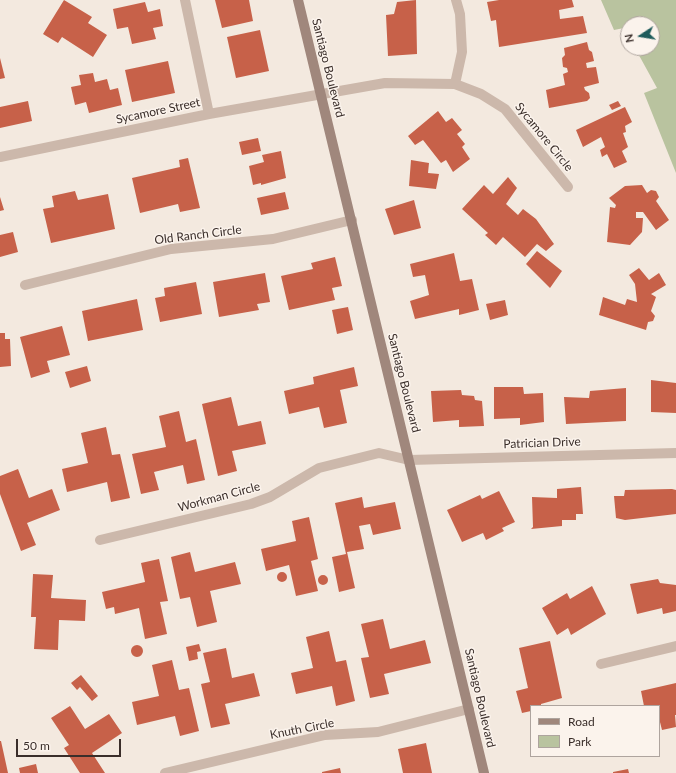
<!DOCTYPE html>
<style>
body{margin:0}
#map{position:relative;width:676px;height:773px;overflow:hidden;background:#f3e9df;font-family:Lato,sans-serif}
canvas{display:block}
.legend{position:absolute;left:530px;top:705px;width:130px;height:52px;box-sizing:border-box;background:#fbf3ec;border:1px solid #aea49e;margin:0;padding:5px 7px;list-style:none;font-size:12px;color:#3a2e2a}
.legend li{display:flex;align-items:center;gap:8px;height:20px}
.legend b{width:20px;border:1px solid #aea49e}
.north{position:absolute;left:620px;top:16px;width:40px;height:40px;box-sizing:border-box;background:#fbf3ec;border:1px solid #aea49e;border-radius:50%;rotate:258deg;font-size:11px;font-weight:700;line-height:16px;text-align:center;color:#3a2e2a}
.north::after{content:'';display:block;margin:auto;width:14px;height:18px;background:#1f5c5c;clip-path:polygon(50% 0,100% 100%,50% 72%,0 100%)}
.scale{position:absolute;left:16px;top:739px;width:105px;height:18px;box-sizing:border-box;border:2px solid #3a2e2a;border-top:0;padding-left:5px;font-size:12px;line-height:14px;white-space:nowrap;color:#3a2e2a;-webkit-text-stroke:3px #fbf3ec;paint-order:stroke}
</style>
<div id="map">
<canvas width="676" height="773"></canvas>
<ul class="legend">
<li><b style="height:5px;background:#a0877c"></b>Road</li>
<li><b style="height:11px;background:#b9c39f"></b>Park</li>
</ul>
<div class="north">N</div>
<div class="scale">50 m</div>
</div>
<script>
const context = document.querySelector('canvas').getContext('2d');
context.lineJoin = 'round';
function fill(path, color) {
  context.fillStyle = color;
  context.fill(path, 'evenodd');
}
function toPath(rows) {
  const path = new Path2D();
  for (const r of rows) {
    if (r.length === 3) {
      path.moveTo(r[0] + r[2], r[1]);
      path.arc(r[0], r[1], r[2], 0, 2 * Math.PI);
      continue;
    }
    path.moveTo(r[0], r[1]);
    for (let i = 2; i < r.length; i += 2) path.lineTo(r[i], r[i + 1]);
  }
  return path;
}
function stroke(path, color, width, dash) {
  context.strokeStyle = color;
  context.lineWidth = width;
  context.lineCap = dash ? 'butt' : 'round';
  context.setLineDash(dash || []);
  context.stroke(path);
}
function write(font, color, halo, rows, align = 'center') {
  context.font = font + ' Lato,sans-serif';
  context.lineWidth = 3;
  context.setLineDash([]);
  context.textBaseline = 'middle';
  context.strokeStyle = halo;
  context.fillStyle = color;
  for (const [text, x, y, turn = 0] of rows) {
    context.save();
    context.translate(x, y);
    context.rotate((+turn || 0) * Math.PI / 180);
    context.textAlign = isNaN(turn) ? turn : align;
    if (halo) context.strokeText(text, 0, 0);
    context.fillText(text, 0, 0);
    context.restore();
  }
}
const green = toPath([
 [601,0,676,0,676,173,644,93,657,88,635,48,652,48,652,24,628,24,628,35,624,28,614,30]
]);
const building = toPath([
 [64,0,92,17,88,23,107,35,93,57,62,37,58,43,43,34],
 [215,0,249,0,253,21,222,28],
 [416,0,417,54,388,56,386,15,394,14,397,2],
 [499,0,572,0,574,7,559,10,560,19,583,16,587,33,499,47,496,20,491,21,487,2],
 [145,2,148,12,160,9,163,26,153,28,156,39,132,44,128,27,117,29,113,9],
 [260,30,269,71,236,78,227,37],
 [587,42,589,50,592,52,594,61,586,63,587,68,596,67,599,83,584,87,585,90,589,93,590,98,587,101,549,108,546,90,565,85,563,74,568,72,567,68,563,67,562,58,565,55,564,48],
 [0,58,5,78,0,79],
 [168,61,175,93,132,102,125,70],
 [93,73,95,82,107,79,110,90,118,88,122,105,89,113,86,102,75,105,71,87,81,85,79,75],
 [28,101,32,121,0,128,0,107],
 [618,101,621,106,612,110,609,105],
 [625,107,632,122,625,126,626,132,623,133,628,147,622,151,627,162,614,168,607,154,602,157,600,150,605,147,601,137,583,147,576,130],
 [438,111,446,122,452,118,462,130,457,134,465,144,462,147,470,159,453,172,446,160,441,163,423,140,415,145,408,136],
 [258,138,261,151,242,155,239,142],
 [281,151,286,178,261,185,261,183,253,185,249,166,264,162,262,155],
 [188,158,200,208,180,212,178,204,140,213,132,178,180,167,179,160],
 [411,160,429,163,428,173,439,174,436,189,409,186],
 [508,177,517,188,506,204,518,215,523,209,536,219,554,244,546,251,537,244,525,257,503,237,496,245,485,235,488,233,462,209,484,185,493,194],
 [642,185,647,193,651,190,656,191,659,197,656,201,669,220,656,230,643,212,636,212,636,218,643,218,642,232,630,245,607,242,610,207,615,208,616,205,609,198,625,186],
 [75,191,78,200,108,194,115,229,51,243,43,209,54,207,52,196],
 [285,192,289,209,261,215,257,198],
 [0,197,4,210,0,211],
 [414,200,421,228,394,235,385,209],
 [13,232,18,252,0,257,0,235],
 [537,251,562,271,550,288,526,264],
 [454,253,460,281,472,279,479,310,459,315,459,309,415,319,410,301,429,295,425,275,413,277,410,264],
 [335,257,342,286,332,288,335,300,289,310,281,276,313,269,311,263],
 [639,268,649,280,659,273,666,285,651,294,656,297,651,311,655,316,653,321,648,322,646,330,599,315,603,297,625,305,627,299,637,302,635,284,629,275],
 [265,273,270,302,257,304,259,310,219,317,213,282],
 [196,282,202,314,160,322,155,298,165,296,164,288],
 [137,299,143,330,88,341,82,311],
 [505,300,508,315,490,320,486,304],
 [348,307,353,330,337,334,332,310],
 [62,326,70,355,47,361,50,372,31,378,20,337],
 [0,333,5,333,5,339,10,339,11,366,0,367],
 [87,366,91,381,70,388,65,372],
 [354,367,358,386,340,390,347,423,324,428,319,407,289,414,284,391,314,384,313,377],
 [651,380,676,383,676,413,651,412],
 [494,387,523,387,524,394,543,393,544,422,520,425,520,418,494,419],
 [626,388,626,421,566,424,564,397,589,398,590,391],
 [461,390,462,395,474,396,475,400,482,401,484,426,459,427,459,420,433,422,431,391],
 [231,397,238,426,261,421,266,444,232,451,237,471,218,476,202,404],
 [179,411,186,442,196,439,205,480,187,484,183,465,154,472,159,490,141,494,132,454,166,447,159,416],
 [106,427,112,455,120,454,130,498,111,502,107,482,67,492,62,469,88,463,81,433],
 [18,469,29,498,52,489,60,510,27,523,36,545,21,551,0,494,0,476],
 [581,487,583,514,576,514,576,520,562,520,562,526,531,529,533,527,532,497,557,498,557,489],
 [672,489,676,490,676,514,625,520,616,518,614,496,624,496,625,490],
 [499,491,515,522,502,528,504,531,486,540,483,533,462,542,447,510,480,495,482,499],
 [362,497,364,508,395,502,401,529,373,535,370,524,359,526,364,549,347,552,355,588,339,592,332,557,346,554,335,503],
 [309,517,318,559,311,561,318,591,296,596,289,565,266,571,261,549,296,541,292,521],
 [190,552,195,572,235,562,241,584,210,591,217,622,197,627,190,597,180,599,171,557],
 [159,559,168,601,160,602,167,634,145,639,139,608,115,614,114,607,106,609,102,592,145,582,141,563],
 [282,577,5],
 [33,574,53,575,51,598,86,600,85,621,59,620,58,650,34,649,36,617,31,617],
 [323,580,5],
 [658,579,660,583,676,585,676,611,663,614,662,608,637,614,630,584],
 [592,586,606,614,571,635,568,628,557,635,542,608,567,593,570,599],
 [383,619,390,649,425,640,431,663,384,674,389,694,370,698,361,658,369,657,361,624],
 [329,631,336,662,346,660,355,701,336,706,332,686,296,694,291,673,313,668,306,637],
 [550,641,562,698,541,704,541,706,531,706,531,711,522,713,516,691,528,688,519,648],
 [199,644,201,651,197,652,198,659,189,661,186,647],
 [137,651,6],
 [226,648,232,678,254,673,260,696,225,704,230,724,211,728,201,684,210,682,203,653],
 [172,660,179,690,189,688,199,731,180,736,175,716,137,725,132,702,159,696,152,665],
 [81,675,98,696,92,701,80,687,77,690,71,683],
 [676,683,676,715,675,715,676,727,662,730,659,718,659,706,644,706,641,691],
 [70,706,85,729,109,714,122,733,92,753,105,773,80,773,64,748,69,745,51,718],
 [0,741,1,741,8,773,0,773],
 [426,743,432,773,403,773,398,749],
 [36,764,38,773,20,773,19,768],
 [340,768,341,773,322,773,322,772],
 [628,769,629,773,613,773,613,772]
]);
const street = toPath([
 [185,0,209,114],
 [455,84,462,52,460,14,456,0],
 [0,157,209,114,385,83,455,84,481,94,505,109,568,187],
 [25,285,171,249,273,239,352,220],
 [100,540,251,504,270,497,319,468,379,453,409,460,676,453],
 [601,664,676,646],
 [165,773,325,735,378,732,469,709]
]);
const secondary = toPath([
 [298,0,484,773]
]);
const streetNames = [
 ["Santiago Boulevard",328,68,76],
 ["Sycamore Street",158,111,-12],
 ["Sycamore Circle",544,137,51],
 ["Old Ranch Circle",198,235,-7],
 ["Santiago Boulevard",404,383,76],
 ["Patrician Drive",542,443,-2],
 ["Workman Circle",219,497,-15],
 ["Santiago Boulevard",480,698,77],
 ["Knuth Circle",302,729,-11]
];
fill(green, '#b9c39f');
fill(building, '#c76149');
stroke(street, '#ccb8ab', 10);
stroke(secondary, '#a0877c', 10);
write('12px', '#3a2e2a', '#fbf3ec', streetNames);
</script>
